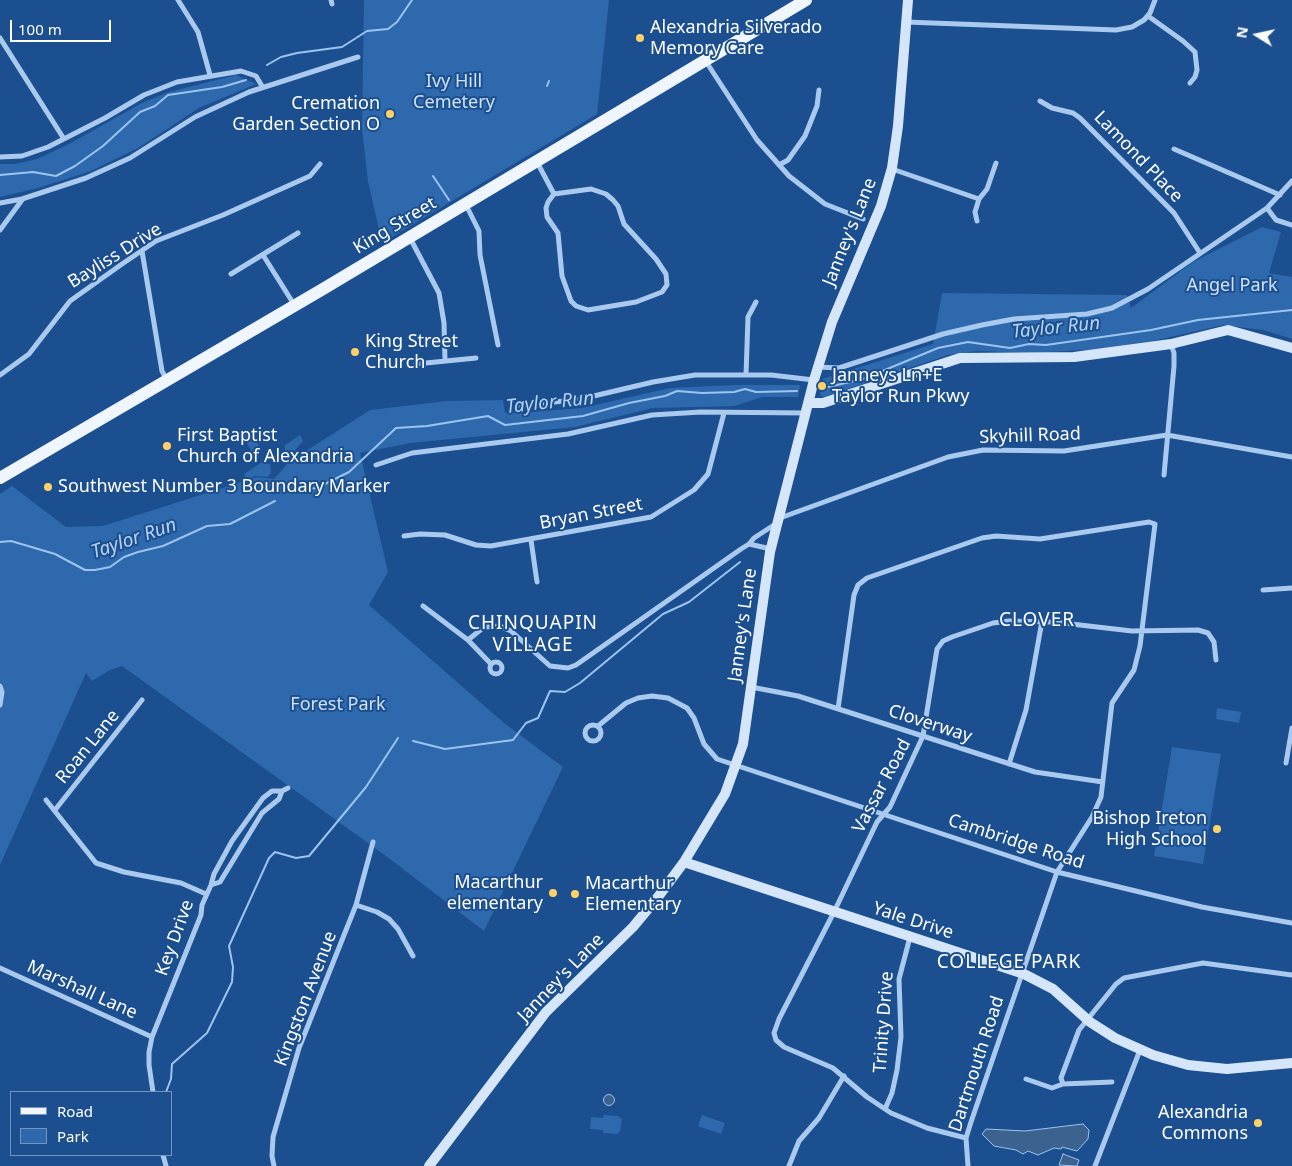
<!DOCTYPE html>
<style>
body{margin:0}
#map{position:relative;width:1292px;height:1166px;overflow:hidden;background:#1b4f8f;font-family:"Noto Sans",sans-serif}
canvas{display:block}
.legend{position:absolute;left:10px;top:1091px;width:162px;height:65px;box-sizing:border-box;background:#1b4f8f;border:1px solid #7695bc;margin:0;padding:6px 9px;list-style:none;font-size:15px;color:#fff}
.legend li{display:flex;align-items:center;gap:10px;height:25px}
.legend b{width:25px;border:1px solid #7695bc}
.north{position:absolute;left:1232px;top:10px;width:50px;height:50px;-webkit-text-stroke:4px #1b4f8f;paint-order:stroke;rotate:280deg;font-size:14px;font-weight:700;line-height:20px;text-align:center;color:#fff}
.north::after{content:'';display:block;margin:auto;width:18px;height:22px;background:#fff;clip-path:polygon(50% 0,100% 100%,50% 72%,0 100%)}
.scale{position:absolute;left:10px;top:20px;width:101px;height:22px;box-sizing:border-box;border:2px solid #fff;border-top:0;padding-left:6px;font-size:15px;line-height:18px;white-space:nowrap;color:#fff;-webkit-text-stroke:4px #1b4f8f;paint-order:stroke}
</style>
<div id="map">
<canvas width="1292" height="1166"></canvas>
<ul class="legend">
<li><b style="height:6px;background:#f0f6ff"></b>Road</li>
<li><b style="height:14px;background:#2e69ad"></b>Park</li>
</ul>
<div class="north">N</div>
<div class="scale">100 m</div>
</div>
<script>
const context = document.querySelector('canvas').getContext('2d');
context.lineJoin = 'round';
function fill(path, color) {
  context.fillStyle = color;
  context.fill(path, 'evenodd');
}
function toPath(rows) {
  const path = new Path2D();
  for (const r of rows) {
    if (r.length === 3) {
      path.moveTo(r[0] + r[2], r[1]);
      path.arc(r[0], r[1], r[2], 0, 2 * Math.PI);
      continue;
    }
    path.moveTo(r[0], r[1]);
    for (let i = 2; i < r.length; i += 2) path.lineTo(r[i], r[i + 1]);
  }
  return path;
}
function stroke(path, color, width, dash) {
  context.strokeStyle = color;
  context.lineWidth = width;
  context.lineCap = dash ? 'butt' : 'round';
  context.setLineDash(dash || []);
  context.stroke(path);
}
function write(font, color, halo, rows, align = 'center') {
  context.font = font + ' "Noto Sans",sans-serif';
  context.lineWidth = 4;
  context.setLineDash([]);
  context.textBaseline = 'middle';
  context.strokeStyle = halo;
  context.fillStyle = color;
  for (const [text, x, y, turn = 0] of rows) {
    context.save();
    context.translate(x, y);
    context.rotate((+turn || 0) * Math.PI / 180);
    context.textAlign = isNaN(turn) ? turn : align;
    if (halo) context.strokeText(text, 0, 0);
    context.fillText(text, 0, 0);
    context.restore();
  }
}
const green = toPath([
 [364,0,609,0,597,114,382,243,368,181,362,129],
 [236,75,256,84,199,108,138,148,91,171,38,188,0,197,0,164,15,164,37,159,69,144,142,103,169,92],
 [1262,227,1281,232,1269,273,1292,277,1292,339,1263,330,1223,325,1153,341,1100,349,1031,353,978,351,948,355,824,397,820,396,822,379,933,344,942,293,1127,295,1131,308,1193,262],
 [736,385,800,385,798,397,762,397,735,406,653,408,575,427,411,443,360,453,388,572,369,605,504,723,563,767,484,931,386,856,122,666,110,670,92,681,86,673,0,865,0,494,12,486,66,527,103,526,257,477,274,479,289,462,370,410,447,401,503,400,505,413,529,412,582,408,670,388],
 [251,432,260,447,252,452,243,436],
 [300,435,303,441,288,458,285,452,285,445],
 [262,462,270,464,271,473,267,477,255,476,247,480,244,474],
 [1217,708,1241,712,1239,723,1216,719],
 [1172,747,1221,754,1203,864,1154,856],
 [604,1115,618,1116,622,1119,620,1131,617,1134,603,1133,603,1130,590,1129,591,1117,603,1118],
 [702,1115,725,1123,721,1134,698,1126]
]);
const water = toPath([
 [609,1100,5.5],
 [1083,1124,1089,1130,1088,1139,1077,1151,1062,1147,1061,1149,1054,1148,1038,1155,1028,1151,1023,1154,1016,1150,994,1146,982,1134,986,1129,1025,1131,1083,1124],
 [1063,1154,1079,1160,1077,1166,1059,1165,1063,1154]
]);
const stream = toPath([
 [267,65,281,57,297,53,342,47,367,31,388,29,397,22,412,0],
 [547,86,549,81],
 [0,175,33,172,56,176,75,166,103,146,140,112,155,106,168,95,222,87,246,80],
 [433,176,449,200],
 [828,387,863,379,938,348,968,342,1010,348,1029,344,1046,345,1151,330,1198,320,1292,310],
 [296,490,317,488,349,472,396,428,427,426,488,416,505,425,583,416,629,403,665,396,677,391,702,393,734,392,745,389,756,392,797,391],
 [0,542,11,541,28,546,55,554,85,570,95,570,110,567,124,557,138,552,163,546,207,526,230,524,275,501],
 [413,741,445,749,513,740,526,723,538,718,550,691,565,692,580,683,663,614,689,602,740,562],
 [166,1092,171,1079,172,1064,207,1033,232,982,233,967,229,946,269,858,275,852,296,858,309,856,366,787,398,738]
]);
const street = toPath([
 [178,0,198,32,210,75],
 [331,0,332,4],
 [1148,16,1183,41,1195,52,1197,70,1195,77,1190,83],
 [906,22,1116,30,1132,27,1144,20,1150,13,1155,0],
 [0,38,64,139],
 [705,60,757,140,789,176,825,204,863,219],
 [1040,101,1052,108,1073,113,1080,118,1174,213,1200,253],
 [1174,149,1280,195],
 [0,157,22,156,48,147,105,118,144,95,177,82,241,71,256,76,262,86],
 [537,162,554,194],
 [779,165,788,160,805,136,817,106,819,90],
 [892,169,979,199],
 [591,189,606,194,613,200,618,206,624,224,656,259,666,274,667,285,662,292,636,302,588,310,576,306,571,301,562,276,558,233,547,217,546,208,548,202,554,194,591,189],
 [0,203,22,199,86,178,130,158,195,117,249,92,358,57],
 [466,205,479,231,480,255,498,345],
 [1267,208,1276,220,1292,225],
 [977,221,975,212,979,199,987,189,996,163],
 [0,230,22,200],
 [410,238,439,293,444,323,445,361],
 [142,251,162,371,167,380],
 [263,255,295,306],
 [231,274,298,233],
 [416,364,476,358],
 [818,367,839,368,943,334,982,325,1014,319,1087,314,1112,308,1148,289,1267,208,1292,181],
 [0,375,29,354,70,301,122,264,156,241,223,215,310,176,320,164],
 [746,375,748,317,756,302],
 [520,406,581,399,653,382,695,375,771,375,814,380],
 [376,465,412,453,568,434,652,415,701,412,806,413],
 [1164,475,1174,366,1174,353,1171,344],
 [780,518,948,457,983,450,1064,451,1167,435,1292,457],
 [404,536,420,534,445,535,476,545,491,546,651,517,694,490,708,474,724,413],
 [531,540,537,582],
 [749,544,754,538,777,523],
 [1263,590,1292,588],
 [423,606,468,640,491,664],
 [468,640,484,627,500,626,511,631,550,666,568,668,576,665,741,549,749,544,771,549],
 [496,668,6],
 [0,686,2,692,0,705],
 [751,687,798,696,1035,772,1103,782],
 [838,709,854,595,858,585,867,578,982,538,996,536,1040,539,1149,522,1155,524,1140,646,1134,670,1112,703,1101,797,1092,817,1057,872,971,1122,966,1138,968,1166],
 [593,733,8],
 [598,726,626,703,638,698,652,696,668,698,687,708,694,718,704,744,717,759,1057,872,1202,907,1292,923],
 [1286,763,1292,728],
 [1009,764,1026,710,1042,621],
 [46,800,96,863,124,872,181,883,206,894],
 [55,810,142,700],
 [211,885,220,882,262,813,279,799,282,791],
 [356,905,377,912,389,919,398,929,413,956],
 [0,968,152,1037],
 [1026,1079,1052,1088,1063,1084,1112,1082],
 [1063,1084,1061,1078,1079,1030,1116,984,1124,978,1203,963,1292,975],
 [153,1092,149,1065,149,1052,152,1037,201,915,202,905,211,885,214,874,232,841,263,798,272,791,282,791,288,788],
 [885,1109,892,1093,897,1070,901,1037,899,979,910,937],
 [966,1138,927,1128,891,1113,867,1097,833,1068,784,1047,776,1040,774,1033,779,1019,834,912,877,822,890,807,923,736,937,649,943,641,952,637,993,623,1009,621,1054,622,1132,631,1198,630,1208,633,1214,642,1216,660],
 [163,1155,166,1166],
 [274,1166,272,1156,273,1137,299,1048,356,905,373,842],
 [789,1166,799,1141,819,1118,844,1076],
 [1095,1166,1140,1050]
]);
const secondary = toPath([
 [808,403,823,403,960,358,1074,357,1171,344,1228,330,1292,348],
 [684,862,1024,974,1053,989,1090,1022,1115,1038,1153,1055,1188,1065,1227,1069,1292,1063],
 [429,1166,546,1012,633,927,658,897,684,862,725,794,743,744,770,552,814,380,832,322,881,206,892,168,898,126,908,0]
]);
const primary = toPath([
 [0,478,323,289,806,0]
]);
const markers = [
 [640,38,5,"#ffd166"],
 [390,114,5,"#ffd166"],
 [355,352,5,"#ffd166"],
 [822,386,5,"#ffd166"],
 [167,446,5,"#ffd166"],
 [48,487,5,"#ffd166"],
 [1217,829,5,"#ffd166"],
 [553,893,5,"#ffd166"],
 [575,894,5,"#ffd166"],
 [1258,1123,5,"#ffd166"]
];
const poiNames = [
 ["Alexandria Silverado",650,28],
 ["Memory Care",650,49],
 ["Cremation",380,104,"right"],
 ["Garden Section O",380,125,"right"],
 ["King Street",365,342],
 ["Church",365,363],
 ["Janneys Ln+E",832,376],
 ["Taylor Run Pkwy",832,397],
 ["First Baptist",177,436],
 ["Church of Alexandria",177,457],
 ["Southwest Number 3 Boundary Marker",58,487],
 ["Bishop Ireton",1207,819,"right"],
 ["High School",1207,840,"right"],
 ["Macarthur",543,883,"right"],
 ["elementary",543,904,"right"],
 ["Macarthur",585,884],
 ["Elementary",585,905],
 ["Alexandria",1248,1113,"right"],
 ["Commons",1248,1134,"right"]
];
const parkNames = [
 ["Ivy Hill",454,82],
 ["Cemetery",454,103],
 ["Angel Park",1232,286],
 ["Forest Park",338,705]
];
const streetNames = [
 ["Lamond Place",1138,157,46],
 ["King Street",395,226,-31],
 ["Janney's Lane",850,232,-68],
 ["Bayliss Drive",115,256,-32],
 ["Skyhill Road",1030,436,-2],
 ["Bryan Street",591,514,-11],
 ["Janney's Lane",743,625,-82],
 ["Cloverway",930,724,18],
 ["Roan Lane",88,747,-51],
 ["Vassar Road",882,786,-62],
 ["Cambridge Road",1016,842,18],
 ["Yale Drive",913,921,18],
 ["Key Drive",175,938,-70],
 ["Janney's Lane",561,978,-46],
 ["Marshall Lane",82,990,24],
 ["Kingston Avenue",306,999,-69],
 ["Trinity Drive",884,1022,-86],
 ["Dartmouth Road",977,1064,-72]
];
const waterNames = [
 ["Taylor Run",1056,328,-6],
 ["Taylor Run",550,403,-6],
 ["Taylor Run",134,539,-19]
];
const neighbourhoodNames = [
 ["CLOVER",1037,621],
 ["CHINQUAPIN",533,624],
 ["VILLAGE",533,646],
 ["COLLEGE PARK",1009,963]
];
fill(green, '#2e69ad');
fill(water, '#3c6290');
stroke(water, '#9cc4f0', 1);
stroke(stream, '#9cc4f0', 2);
stroke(street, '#a9c9ee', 5);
stroke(secondary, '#d6e6fa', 10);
stroke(primary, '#f0f6ff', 12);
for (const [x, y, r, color] of markers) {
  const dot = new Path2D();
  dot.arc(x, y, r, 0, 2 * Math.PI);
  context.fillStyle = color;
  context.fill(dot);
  stroke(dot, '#1b4f8f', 2);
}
write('18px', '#fff', '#1b4f8f', poiNames, 'left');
write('18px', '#cfe3fa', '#1b4f8f', parkNames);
write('18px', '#fff', '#1b4f8f', streetNames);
write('italic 19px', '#b5d3f5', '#1b4f8f', waterNames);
context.letterSpacing = '1px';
write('19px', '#fff', '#1b4f8f', neighbourhoodNames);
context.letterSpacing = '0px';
</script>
